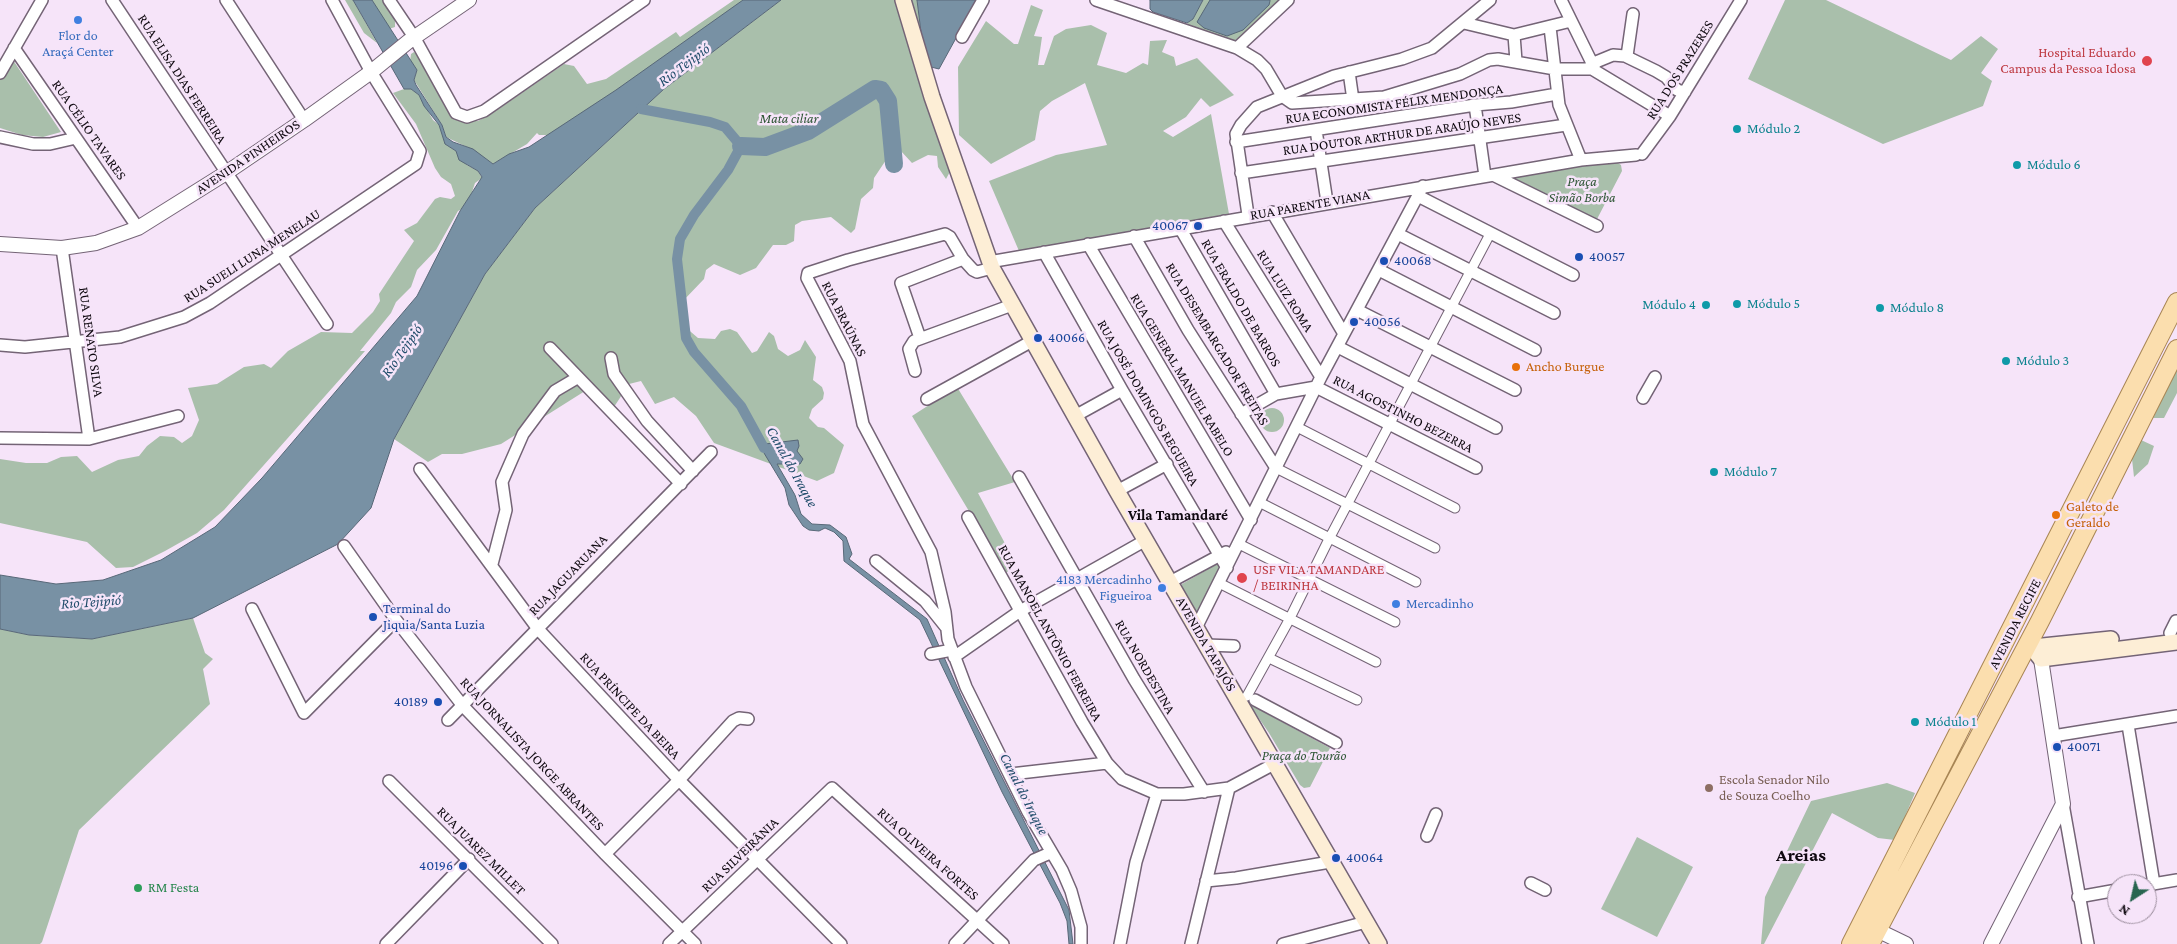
<!DOCTYPE html>
<meta charset="utf-8">
<style>
body{margin:0}
#map{position:relative;width:2177px;height:944px;overflow:hidden;background:#f6e4f9;font-family:"Crimson Pro",serif}
canvas{display:block}
.north{position:absolute;left:2107px;top:874px;width:50px;height:50px;box-sizing:border-box;background:#f6e4f9;border:1px solid #9a8c9c;border-radius:50%;rotate:215deg;font-size:14px;font-weight:700;line-height:20px;text-align:center;color:#0f0910}
.north::after{content:'';display:block;margin:auto;width:18px;height:22px;background:#286550;clip-path:polygon(50% 0,100% 100%,50% 72%,0 100%)}
</style>
<div id="map">
<canvas width="2177" height="944"></canvas>
<div class="north">N</div>
</div>
<script>
const context = document.querySelector('canvas').getContext('2d');
context.lineJoin = 'round';
function fill(path, color) {
  context.fillStyle = color;
  context.fill(path, 'evenodd');
}
function toPath(rows) {
  const path = new Path2D();
  for (const r of rows) {
    if (r.length === 3) {
      path.moveTo(r[0] + r[2], r[1]);
      path.arc(r[0], r[1], r[2], 0, 2 * Math.PI);
      continue;
    }
    path.moveTo(r[0], r[1]);
    for (let i = 2; i < r.length; i += 2) path.lineTo(r[i], r[i + 1]);
  }
  return path;
}
function stroke(path, color, width, dash) {
  context.strokeStyle = color;
  context.lineWidth = width;
  context.lineCap = dash ? 'butt' : 'round';
  context.setLineDash(dash || []);
  context.stroke(path);
}
function write(font, color, halo, rows, align = 'center') {
  context.font = font + ' "Crimson Pro",serif';
  context.lineWidth = 5;
  context.setLineDash([]);
  context.textBaseline = 'middle';
  context.strokeStyle = halo;
  context.fillStyle = color;
  for (const [text, x, y, turn = 0] of rows) {
    context.save();
    context.translate(x, y);
    context.rotate((+turn || 0) * Math.PI / 180);
    context.textAlign = isNaN(turn) ? turn : align;
    if (halo) context.strokeText(text, 0, 0);
    context.fillText(text, 0, 0);
    context.restore();
  }
}
const green = toPath([
 [345,0,353,0,377,43,364,33],
 [372,0,383,0,395,20,395,27,389,29],
 [734,0,750,0,551,135,539,135,537,133,527,144,493,164,469,148,446,137,442,125,414,80,417,70,410,62,411,54,414,52,424,62,468,121,478,121,497,110,564,64,574,66,587,84,606,79,676,32,680,37],
 [781,0,917,0,922,40,910,43,908,48,916,62,952,168,946,179,938,167,937,156,928,155,912,163,900,150,892,148,887,150,886,160,874,178,873,188,861,199,855,229,851,233,831,217,802,221,795,225,794,241,786,245,773,245,756,268,740,275,714,264,706,270,704,279,682,302,684,326,698,338,715,339,721,331,730,329,737,332,752,353,757,351,769,332,774,336,778,349,788,356,800,350,805,340,816,357,813,380,822,387,824,393,823,399,812,409,809,418,818,427,824,428,844,445,834,473,817,481,714,443,696,416,674,397,655,404,641,381,629,384,614,407,585,391,501,444,462,454,442,454,428,462,394,439,485,274,535,208,664,89],
 [1203,0,1283,0,1238,42,1224,41,1192,29,1187,23,1193,19],
 [1785,0,1826,0,1951,60,1981,36,1998,49,1981,73,1992,81,1983,106,1883,144,1748,79],
 [1031,5,1043,10,1034,36,1042,37,1038,65,1044,65,1054,36,1066,29,1091,25,1107,33,1097,65,1126,73,1143,63,1148,65,1150,41,1167,40,1162,52,1174,57,1176,66,1197,58,1234,95,1210,107,1201,98,1186,117,1163,131,1173,137,1211,114,1229,214,1019,251,989,181,1056,155,1107,145,1085,83,1052,101,1040,111,1035,140,991,164,959,135,958,67,986,21,1014,44,1018,44],
 [11,57,61,132,43,137,22,135,0,128,0,77],
 [404,89,411,89,419,95,433,120,439,125,447,145,456,151,467,165,478,171,482,178,475,183,471,195,462,209,458,211,436,250,417,270,411,287,396,302,391,313,360,351,365,351,224,510,197,533,165,551,133,567,116,568,87,542,0,523,0,459,26,463,47,463,61,457,77,456,92,472,118,460,139,456,147,446,160,436,174,437,182,443,192,436,199,420,188,388,217,384,244,367,264,364,271,368,288,351,321,332,352,333,373,312,380,301,379,294,414,241,404,230,417,223,435,199,440,197,451,199,455,196,451,184,441,177,435,168,416,124,393,93],
 [1615,161,1621,165,1622,171,1596,221,1511,179,1513,176],
 [2177,367,2177,393,2164,418,2153,418],
 [957,387,1015,482,978,493,1016,564,1006,573,912,416],
 [1272,420,12],
 [2141,440,2154,446,2148,464,2134,477,2132,459],
 [1219,563,1222,569,1197,615,1192,613,1178,589,1182,584],
 [193,618,205,653,213,659,203,669,210,704,79,830,42,942,40,944,0,944,0,629,29,635,92,639],
 [1249,704,1330,748,1310,787,1304,788,1300,785,1269,733],
 [1887,783,1915,793,1895,840,1878,838,1832,813,1764,944,1761,944,1765,897,1811,801],
 [1637,837,1693,867,1657,937,1601,909]
]);
const water = toPath([
 [353,0,372,0,417,70,414,80,416,85,442,125,446,137,453,142,473,149,493,164,509,154,529,147,616,90,743,0,781,0,664,89,535,208,485,274,394,439,371,508,338,544,193,618,92,639,29,635,0,629,0,575,56,584,103,580,161,560,215,527,262,478,417,296,460,211,482,177,478,171,459,160,456,151,445,144,439,125,424,106,419,95,411,89,404,89,353,0],
 [917,0,977,0,939,69,931,67,922,40,917,0],
 [1150,0,1203,0,1193,19,1187,23,1153,12,1150,9,1150,0],
 [1210,0,1270,0,1270,1,1269,5,1243,30,1227,36,1204,28,1197,22,1210,0],
 [761,437,765,444,798,440,799,446,797,451,803,459,800,464,777,464,795,495,801,514,812,524,830,525,846,537,852,554,849,559,927,619,963,700,1069,910,1073,944,1069,944,1067,921,1060,903,1002,792,920,620,844,561,843,541,834,532,825,528,819,531,809,530,803,526,789,505,785,488,755,438,761,437]
]);
const canal = toPath([
 [641,109,710,122,725,127,741,146,728,170,694,215,680,239,677,259,686,338,694,352,741,406,764,448]
]);
const river = toPath([
 [741,146,765,147,808,131,875,89,881,90,888,101,894,164]
]);
const pedestrian = toPath([
 [1297,427,1455,508],
 [1276,468,1435,548],
 [1259,502,1416,582],
 [1239,544,1395,622],
 [1219,583,1376,662],
 [1269,658,1357,700],
 [1247,696,1288,622,1329,539,1490,234]
]);
const minor = toPath([
 [112,0,327,324],
 [226,0,304,120],
 [389,0,414,37,456,113,467,117,484,111,644,0],
 [1096,0,1237,48,1257,60,1266,69,1282,96,1292,103,1384,97,1460,74,1489,60,1498,59,1555,69,1592,69,1670,116],
 [1561,0,1591,61,1592,69],
 [1464,23,1514,35,1571,21],
 [1550,27,1559,105,1581,160],
 [1514,35,1516,61],
 [962,37,983,0],
 [14,48,138,228],
 [1237,48,1288,0],
 [1627,56,1633,14],
 [1592,69,1596,62,1613,55,1625,56,1656,71,1666,77,1677,90,1685,92],
 [1349,72,1353,100],
 [0,73,42,0],
 [1475,105,1485,176],
 [1316,130,1327,202],
 [0,137,33,144,50,144,76,138],
 [1236,142,1475,105,1511,102,1557,94],
 [1642,154,1670,116,1741,0],
 [1241,173,1566,125],
 [1493,175,1597,226],
 [1418,196,1573,275],
 [1272,212,1344,334],
 [1248,215,1236,134,1241,125,1257,107,1334,76,1402,59,1432,48,1490,0],
 [1224,221,1321,377],
 [1180,228,1276,394],
 [1398,234,1554,313],
 [1134,236,1188,330,1276,468],
 [1088,244,1251,520],
 [62,248,89,439],
 [1044,252,1122,390,1227,568],
 [989,262,1581,160,1636,155],
 [992,268,977,272,973,270,963,259,950,237,945,234,848,260,808,273,807,278,850,361,863,424,931,552,945,612,948,639,966,687,1028,812,1062,870,1071,891,1081,927,1081,944],
 [1379,270,1535,350],
 [1357,310,1515,390],
 [920,338,901,283,963,259],
 [0,345,25,347,120,337,184,317,210,303,416,164,420,151,371,72,332,0],
 [1338,347,1496,428],
 [550,348,681,484],
 [611,358,614,374,647,421,693,471],
 [915,371,909,349,914,341,1012,305],
 [1643,398,1655,377],
 [927,399,1032,341],
 [1241,414,1276,394,1316,387,1476,468],
 [1075,416,1122,390],
 [0,438,89,439,178,416],
 [420,469,538,629,679,780,841,944],
 [1019,477,1134,679,1204,792],
 [1117,491,1167,464],
 [968,517,1082,722,1107,763,1122,779,1157,794,1184,794,1229,788,1274,764],
 [344,546,396,620,463,706,605,854,695,944],
 [876,561,925,601,945,626],
 [492,564,506,510,502,482,523,434,555,391,577,378],
 [1170,582,1226,552],
 [252,609,304,713,396,620],
 [1196,628,1321,377,1423,186],
 [2170,633,2176,621],
 [1206,645,1234,646],
 [931,654,952,650],
 [954,657,1020,611,1146,540],
 [1255,700,1336,743],
 [448,720,711,452],
 [2128,725,2154,884],
 [2053,736,2177,716],
 [1011,774,1107,763],
 [389,781,552,944],
 [2063,804,2088,944],
 [1427,836,1436,814],
 [605,854,679,780,733,721,739,718,748,719],
 [1206,881,1236,878,1330,862],
 [1531,883,1545,890],
 [2147,885,2177,880],
 [2078,897,2117,890],
 [386,944,469,859],
 [669,944,832,788,1003,944],
 [955,944,1034,860,1050,853],
 [1120,944,1136,862,1157,794],
 [1191,944,1229,788],
 [1283,944,1366,922]
]);
const tertiary = toPath([
 [0,244,62,248,96,243,138,228,226,173,304,120,371,72,409,41,469,0],
 [1877,930,1906,944],
 [1991,944,2063,804,2041,659]
]);
const secondary = toPath([
 [903,0,932,97,992,268,1117,491,1379,944],
 [2028,643,2041,659,2177,642],
 [2033,647,2111,639]
]);
const primary = toPath([
 [1851,944,2177,302],
 [1870,944,2040,621,2177,349]
]);
const markers = [
 [78,20,5,"#3f7fe0"],
 [2147,61,6,"#e0444e"],
 [1737,129,5,"#0f9aa8"],
 [2017,165,5,"#0f9aa8"],
 [1198,226,5,"#1a4fb4"],
 [1579,257,5,"#1a4fb4"],
 [1384,261,5,"#1a4fb4"],
 [1737,304,5,"#0f9aa8"],
 [1706,305,5,"#0f9aa8"],
 [1880,308,5,"#0f9aa8"],
 [1354,322,5,"#1a4fb4"],
 [1038,338,5,"#1a4fb4"],
 [2006,361,5,"#0f9aa8"],
 [1516,367,5,"#e8710a"],
 [1714,472,5,"#0f9aa8"],
 [2056,515,5,"#e8710a"],
 [1242,578,6,"#e0444e"],
 [1162,588,5,"#3f7fe0"],
 [1396,604,5,"#3f7fe0"],
 [373,617,5,"#1a4fb4"],
 [438,702,5,"#1a4fb4"],
 [1915,722,5,"#0f9aa8"],
 [2057,747,5,"#1a4fb4"],
 [1709,788,5,"#8d6e63"],
 [1336,858,5,"#1a4fb4"],
 [463,866,5,"#1a4fb4"],
 [138,888,5,"#2e9e5b"]
];
const shopNames = [
 ["Flor do",78,36],
 ["Araçá Center",78,52],
 ["4183 Mercadinho",1152,580,"right"],
 ["Figueiroa",1152,596,"right"],
 ["Mercadinho",1406,604,"left"]
];
const healthNames = [
 ["Hospital Eduardo",2136,53],
 ["Campus da Pessoa Idosa",2136,69],
 ["USF VILA TAMANDARE",1253,570,"left"],
 ["/ BEIRINHA",1253,586,"left"]
];
const streetNames = [
 ["RUA DOS PRAZERES",1680,70,-58],
 ["RUA ELISA DIAS FERREIRA",182,79,57],
 ["RUA ECONOMISTA FÉLIX MENDONÇA",1394,104,-8],
 ["RUA CÉLIO TAVARES",89,130,55],
 ["RUA DOUTOR ARTHUR DE ARAÚJO NEVES",1402,134,-8],
 ["AVENIDA PINHEIROS",248,157,-34],
 ["RUA PARENTE VIANA",1310,205,-10],
 ["RUA SUELI LUNA MENELAU",252,256,-33],
 ["RUA LUIZ ROMA",1285,291,58],
 ["RUA ERALDO DE BARROS",1241,303,60],
 ["RUA BRAÚNAS",844,319,63],
 ["RUA RENATO SILVA",91,342,82],
 ["RUA DESEMBARGADOR FREITAS",1217,344,59],
 ["RUA GENERAL MANUEL RABELO",1182,375,59],
 ["RUA JOSÉ DOMINGOS REGUEIRA",1148,403,60],
 ["RUA AGOSTINHO BEZERRA",1403,414,27],
 ["RUA JAGUARUANA",568,575,-46],
 ["AVENIDA RECIFE",2015,624,-63],
 ["RUA MANOEL ANTÔNIO FERREIRA",1050,633,61],
 ["AVENIDA TAPAJÓS",1206,644,60],
 ["RUA NORDESTINA",1145,667,60],
 ["RUA PRÍNCIPE DA BEIRA",630,706,47],
 ["RUA JORNALISTA JORGE ABRANTES",532,754,47],
 ["RUA JUAREZ MILLET",481,851,45],
 ["RUA OLIVEIRA FORTES",928,854,42],
 ["RUA SILVEIRÂNIA",740,855,-44]
];
const parkNames = [
 ["Mata ciliar",789,119],
 ["Praça",1582,182],
 ["Simão Borba",1582,198],
 ["Praça do Tourão",1304,756]
];
const cultureNames = [
 ["Módulo 2",1747,129],
 ["Módulo 6",2027,165],
 ["Módulo 5",1747,304],
 ["Módulo 4",1696,305,"right"],
 ["Módulo 8",1890,308],
 ["Módulo 3",2016,361],
 ["Módulo 7",1724,472],
 ["Módulo 1",1925,722]
];
const transitNames = [
 ["40067",1188,226,"right"],
 ["40057",1589,257],
 ["40068",1394,261],
 ["40056",1364,322],
 ["40066",1048,338],
 ["Terminal do",383,609],
 ["Jiquia/Santa Luzia",383,625],
 ["40189",428,702,"right"],
 ["40071",2067,747],
 ["40064",1346,858],
 ["40196",453,866,"right"]
];
const foodNames = [
 ["Ancho Burgue",1526,367],
 ["Galeto de",2066,507],
 ["Geraldo",2066,523]
];
const educationNames = [
 ["Escola Senador Nilo",1719,780],
 ["de Souza Coelho",1719,796]
];
const leisureNames = [
 ["RM Festa",148,888]
];
const waterNames = [
 ["Rio Tejipió",684,65,-37],
 ["Rio Tejipió",402,351,-55],
 ["Canal do Iraque",792,467,61],
 ["Rio Tejipió",91,602,-4],
 ["Canal do Iraque",1024,794,63]
];
const neighbourhoodNames = [
 ["Vila Tamandaré",1178,515]
];
const districtNames = [
 ["Areias",1801,855]
];
fill(green, '#a9bfab');
fill(water, '#7891a4');
stroke(water, '#586878', 1);
stroke(canal, '#7891a4', 10);
stroke(river, '#7891a4', 18);
stroke(pedestrian, '#746476', 11);
stroke(minor, '#746476', 14);
stroke(tertiary, '#746476', 16);
stroke(secondary, '#746476', 18);
stroke(primary, '#a78554', 20);
stroke(pedestrian, '#fff', 9);
stroke(minor, '#fff', 11);
stroke(tertiary, '#fff', 14);
stroke(secondary, '#fdeed6', 15);
stroke(primary, '#fbdeae', 18);
for (const [x, y, r, color] of markers) {
  const dot = new Path2D();
  dot.arc(x, y, r, 0, 2 * Math.PI);
  context.fillStyle = color;
  context.fill(dot);
  stroke(dot, '#f6e4f9', 2);
}
write('14px', '#366cbe', '#f6e4f9', shopNames);
write('14px', '#be3a42', '#f6e4f9', healthNames, 'right');
write('14px', '#0f0910', '#f6e4f9', streetNames);
write('italic 14px', '#2d5534', '#f6e4f9', parkNames);
write('14px', '#0d838f', '#f6e4f9', cultureNames, 'left');
write('14px', '#164399', '#f6e4f9', transitNames, 'left');
write('14px', '#c56008', '#f6e4f9', foodNames, 'left');
write('14px', '#785e54', '#f6e4f9', educationNames, 'left');
write('14px', '#27864d', '#f6e4f9', leisureNames, 'left');
write('italic 15px', '#214d6b', '#f6e4f9', waterNames);
write('bold 15px', '#0f0910', '#f6e4f9', neighbourhoodNames);
write('bold 19px', '#0f0910', '#f6e4f9', districtNames);
</script>
